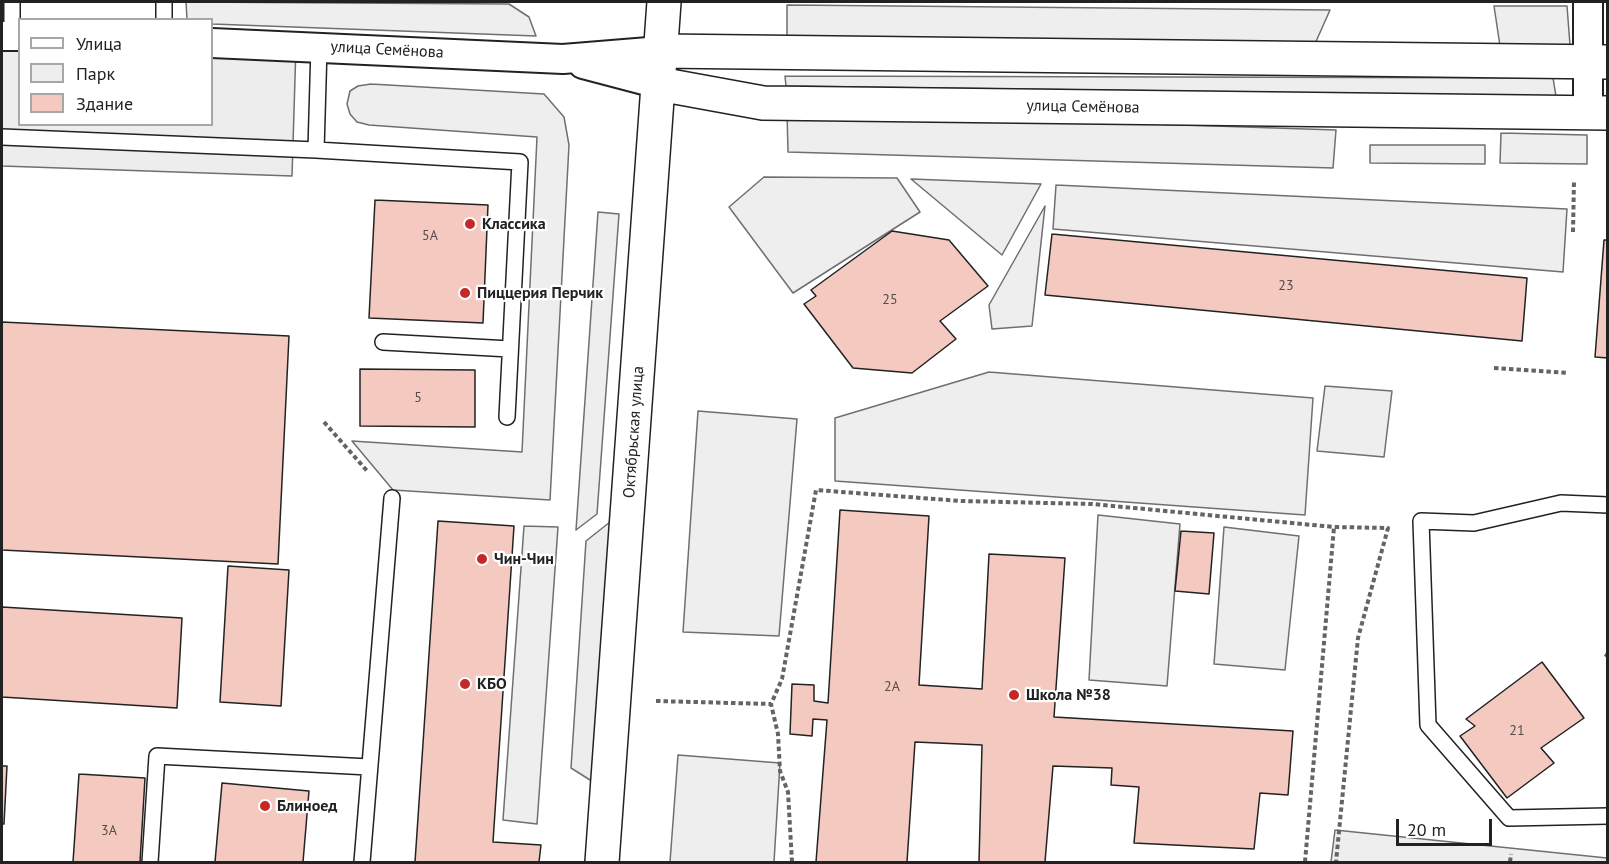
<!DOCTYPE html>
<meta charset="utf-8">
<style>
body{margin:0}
#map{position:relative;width:1609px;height:864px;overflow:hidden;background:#fff;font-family:"PT Sans",sans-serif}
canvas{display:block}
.frame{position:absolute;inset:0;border:3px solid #222;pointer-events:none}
.legend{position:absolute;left:18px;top:18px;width:195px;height:108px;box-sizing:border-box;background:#fff;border:2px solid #a7a7a7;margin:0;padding:8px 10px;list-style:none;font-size:18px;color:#222}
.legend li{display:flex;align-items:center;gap:12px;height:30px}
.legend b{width:30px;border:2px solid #a7a7a7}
.scale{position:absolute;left:1396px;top:819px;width:96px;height:27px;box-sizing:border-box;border:3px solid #222;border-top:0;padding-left:8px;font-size:18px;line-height:21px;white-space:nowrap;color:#222;-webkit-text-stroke:4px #fff;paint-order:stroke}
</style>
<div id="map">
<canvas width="1609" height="864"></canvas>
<div class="frame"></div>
<ul class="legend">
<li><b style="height:8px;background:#fff"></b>Улица</li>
<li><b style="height:16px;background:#eee"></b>Парк</li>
<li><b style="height:16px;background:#f3c9c0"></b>Здание</li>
</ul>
<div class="scale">20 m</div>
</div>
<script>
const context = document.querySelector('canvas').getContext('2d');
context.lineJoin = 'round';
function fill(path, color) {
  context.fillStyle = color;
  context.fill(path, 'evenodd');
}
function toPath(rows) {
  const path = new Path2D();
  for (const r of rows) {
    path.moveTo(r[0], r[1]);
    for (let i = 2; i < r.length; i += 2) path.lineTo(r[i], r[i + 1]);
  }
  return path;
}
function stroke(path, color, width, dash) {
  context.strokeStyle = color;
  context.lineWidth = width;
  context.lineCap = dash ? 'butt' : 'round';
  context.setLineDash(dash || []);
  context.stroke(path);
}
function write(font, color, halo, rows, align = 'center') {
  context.font = font + ' "PT Sans",sans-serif';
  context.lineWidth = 4.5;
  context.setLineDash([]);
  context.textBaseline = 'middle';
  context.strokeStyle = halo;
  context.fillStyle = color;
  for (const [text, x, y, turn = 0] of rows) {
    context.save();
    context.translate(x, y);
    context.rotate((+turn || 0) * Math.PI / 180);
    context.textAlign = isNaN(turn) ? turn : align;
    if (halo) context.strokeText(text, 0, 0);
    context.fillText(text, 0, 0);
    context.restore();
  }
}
const green = toPath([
 [186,2,509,4,529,17,536,36,212,24,212,20,187,19,186,2],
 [787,5,1330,10,1310,55,787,37,787,5],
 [1494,6,1567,6,1570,45,1500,46,1494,6],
 [785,76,1553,78,1556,96,786,86,785,76],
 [371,84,544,94,564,117,569,145,550,500,393,490,352,441,522,452,537,137,369,125,357,122,350,114,347,104,350,91,358,86,371,84],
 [787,112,1336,130,1333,168,788,152,787,112],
 [1501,133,1587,135,1587,164,1500,163,1501,133],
 [1370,145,1485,145,1485,164,1370,163,1370,145],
 [764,177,897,178,920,212,793,293,729,207,764,177],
 [911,179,1041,184,1002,255,911,179],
 [1056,185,1567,209,1563,272,1053,229,1056,185],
 [1045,206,1032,326,992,329,989,305,1045,206],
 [598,212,619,214,597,514,576,530,598,212],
 [989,372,1313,398,1305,515,835,481,835,418,989,372],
 [1325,386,1392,391,1384,457,1317,451,1325,386],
 [698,411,797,419,779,636,683,632,698,411],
 [1098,515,1180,524,1167,686,1089,680,1098,515],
 [524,526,558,527,537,824,503,820,524,526],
 [1224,527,1299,536,1285,670,1214,664,1224,527],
 [678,755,780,763,774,862,670,862,678,755],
 [1335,830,1607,858,1607,862,1331,862,1335,830]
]);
const parking = toPath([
 [2,36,19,36,20,124,212,124,212,43,296,46,292,176,2,166,2,36],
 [615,518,598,785,571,768,586,541,615,518]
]);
const building = toPath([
 [375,200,488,205,483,323,369,318,375,200],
 [892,231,949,240,988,286,940,321,956,339,912,373,853,368,804,304,816,296,811,290,892,231],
 [1052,234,1527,278,1522,341,1045,295,1052,234],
 [1604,240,1608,240,1608,358,1595,357,1604,240],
 [2,322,289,336,278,564,2,550,2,322],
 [360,369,475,370,475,427,360,426,360,369],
 [840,510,929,516,919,685,982,689,989,554,1065,558,1054,717,1293,731,1288,795,1260,793,1254,849,1134,843,1139,787,1111,785,1112,768,1053,766,1045,862,979,862,982,745,915,742,907,862,816,862,827,720,813,719,812,736,790,734,792,684,814,685,814,701,828,703,840,510],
 [438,521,514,526,493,842,541,845,539,862,415,862,438,521],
 [1181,531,1214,533,1209,594,1175,591,1181,531],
 [228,566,289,570,281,706,220,702,228,566],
 [2,607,182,618,177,708,2,697,2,607],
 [1542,662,1584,718,1541,748,1554,763,1507,798,1460,736,1475,726,1466,719,1542,662],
 [2,766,7,766,4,824,2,824,2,766],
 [79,774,145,778,140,862,73,862,79,774],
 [222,783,309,791,303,862,215,862,222,783]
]);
const path = toPath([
 [1573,232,1574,180],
 [1494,368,1568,373],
 [324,422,368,472],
 [1605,654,1608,656],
 [656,701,771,704],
 [792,862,788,792,780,771,778,734,771,704,782,679,816,490,961,501,1092,504,1334,527,1388,528,1358,638,1336,862],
 [1305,862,1334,527],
 [1510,862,1511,854]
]);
const lane = toPath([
 [164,20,164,2],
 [12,36,12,2],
 [319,47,316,150,520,162,507,417],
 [2,137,316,150],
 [383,342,510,349],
 [1608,505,1561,503,1474,523,1421,521,1428,725,1509,818,1608,816],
 [150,862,157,756,369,767],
 [362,862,392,498]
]);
const street = toPath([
 [1588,2,1588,113],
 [2,36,20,36],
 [212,43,563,59,661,51],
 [583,64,659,84]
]);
const secondary = toPath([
 [661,51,1608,62],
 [659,84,763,103,1608,113],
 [602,862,664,2]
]);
const markers = [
 [470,224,6,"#c62828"],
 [465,293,6,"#c62828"],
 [482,559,6,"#c62828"],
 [465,684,6,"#c62828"],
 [1014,695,6,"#c62828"],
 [265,806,6,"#c62828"]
];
const numberNames = [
 ["5А",430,236],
 ["23",1286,286],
 ["25",890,300],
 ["5",418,398],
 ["2А",892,687],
 ["21",1517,731],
 ["3А",109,831]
];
const streetNames = [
 ["улица Семёнова",387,50,3],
 ["улица Семёнова",1083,107,1],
 ["Октябрьская улица",634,432,-86]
];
const poiNames = [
 ["Классика",482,224],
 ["Пиццерия Перчик",477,293],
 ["Чин-Чин",494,559],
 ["КБО",477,684],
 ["Школа №38",1026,695],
 ["Блиноед",277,806]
];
fill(green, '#eee');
stroke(green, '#6f6f6f', 1.5);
fill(parking, '#ededed');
stroke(parking, '#6f6f6f', 1.5);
fill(building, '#f3c9c0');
stroke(building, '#222', 1.5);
stroke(lane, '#222', 18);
stroke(street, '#222', 32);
stroke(secondary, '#222', 36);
stroke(path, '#646464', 4, [4.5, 3]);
stroke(lane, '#fff', 15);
stroke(street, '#fff', 28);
stroke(secondary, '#fff', 33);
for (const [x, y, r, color] of markers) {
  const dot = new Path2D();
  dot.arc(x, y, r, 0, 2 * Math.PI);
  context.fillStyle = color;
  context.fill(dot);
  stroke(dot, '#fff', 2);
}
write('14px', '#564c4a', null, numberNames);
write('16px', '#222', '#fff', streetNames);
write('bold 16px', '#222', '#fff', poiNames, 'left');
</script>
